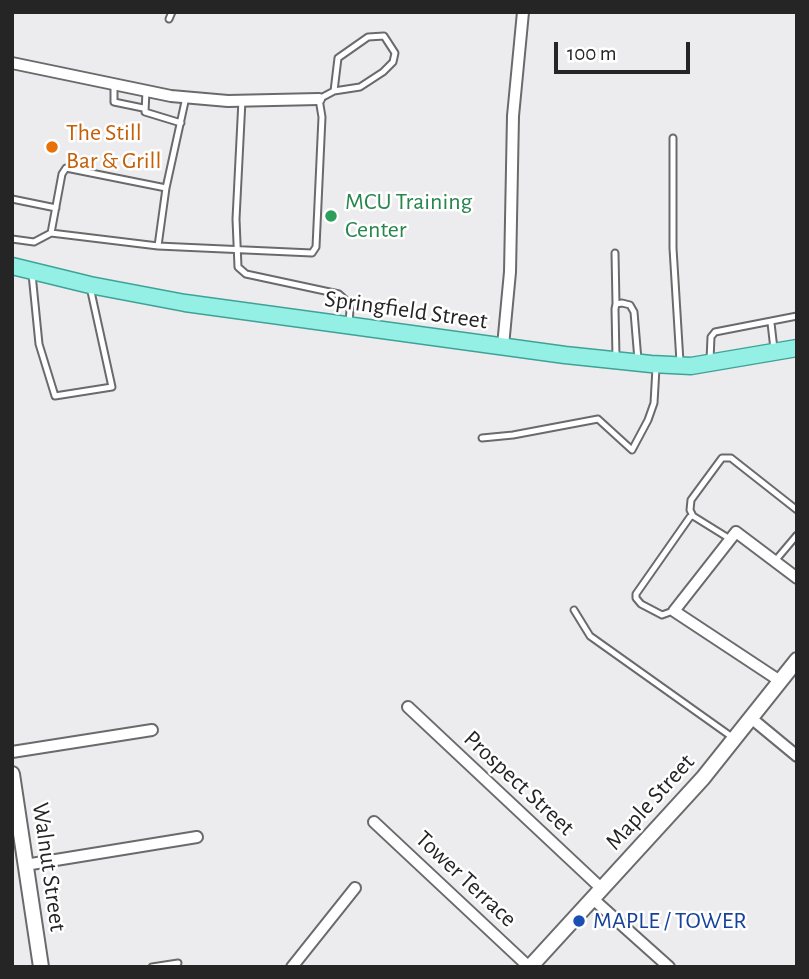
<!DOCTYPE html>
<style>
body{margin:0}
#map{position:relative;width:809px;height:979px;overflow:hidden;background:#ececef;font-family:"Alegreya Sans",sans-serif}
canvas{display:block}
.frame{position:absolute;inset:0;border:14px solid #252526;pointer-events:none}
.scale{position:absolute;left:554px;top:42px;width:136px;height:32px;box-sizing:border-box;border:4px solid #252526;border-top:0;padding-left:9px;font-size:21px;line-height:24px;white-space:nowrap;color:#252526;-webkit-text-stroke:5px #fff;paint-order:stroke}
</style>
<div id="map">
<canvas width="809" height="979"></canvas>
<div class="frame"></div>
<div class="scale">100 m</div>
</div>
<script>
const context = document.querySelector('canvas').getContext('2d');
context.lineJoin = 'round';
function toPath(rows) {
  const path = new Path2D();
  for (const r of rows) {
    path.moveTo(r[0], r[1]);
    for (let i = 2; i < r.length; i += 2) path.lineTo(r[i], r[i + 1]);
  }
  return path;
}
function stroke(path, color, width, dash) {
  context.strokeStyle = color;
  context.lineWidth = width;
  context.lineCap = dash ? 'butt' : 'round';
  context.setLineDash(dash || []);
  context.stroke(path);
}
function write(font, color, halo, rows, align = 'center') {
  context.font = font + ' "Alegreya Sans",sans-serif';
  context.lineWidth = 5;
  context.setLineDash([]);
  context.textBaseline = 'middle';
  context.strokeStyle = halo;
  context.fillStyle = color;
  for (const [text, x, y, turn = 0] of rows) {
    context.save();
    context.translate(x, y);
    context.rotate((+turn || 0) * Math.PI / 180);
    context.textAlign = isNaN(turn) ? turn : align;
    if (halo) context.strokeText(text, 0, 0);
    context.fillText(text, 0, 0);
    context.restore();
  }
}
const lane = toPath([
 [169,19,172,12],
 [114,85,114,102,143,108],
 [146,91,145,112,181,123],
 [242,100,236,219,238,267,246,274,339,294,348,302,350,310,349,322],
 [673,138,673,248,680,362],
 [166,188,66,168,62,174,51,233,158,246,312,253,316,247,322,117,319,99,334,91,360,87,383,72,393,62,395,53,384,36,368,37,338,58,334,91],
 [12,199,56,208],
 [12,239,34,242,51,233],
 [158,246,166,188,186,97],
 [615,253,616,304],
 [32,274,39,344,55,396,112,387,90,287],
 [771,323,774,349],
 [616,357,615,309,616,304,622,303,630,305,634,312,638,360],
 [710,360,711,337,715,332,797,316],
 [482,438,513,435,598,419,632,450,648,420,654,403,656,368],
 [730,539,693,516,690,510,691,500,722,458,731,458,797,510],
 [775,561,797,535],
 [574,610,590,636,732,737],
 [673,611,662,615,641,604,636,598,636,594,690,517,693,516],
 [152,967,178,963]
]);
const street = toPath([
 [12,63,171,96,228,101,319,99],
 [503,346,510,272,513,116,523,12],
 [780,681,674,611,736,532,797,578],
 [408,707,602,889],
 [751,718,797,756],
 [12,752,152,730],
 [374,822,529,967],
 [25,865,197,837],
 [593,899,669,967],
 [292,967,355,888]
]);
const secondary = toPath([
 [12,774,41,967],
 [530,967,703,778,797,660]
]);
const primary = toPath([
 [12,266,90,285,185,303,565,355,651,364,691,366,797,348]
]);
const markers = [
 [52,147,7,"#e8710a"],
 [331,216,7,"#2e9e5b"],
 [579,921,7,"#1a4fb4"]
];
const foodNames = [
 ["The Still",66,133],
 ["Bar & Grill",66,161]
];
const leisureNames = [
 ["MCU Training",345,202],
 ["Center",345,230]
];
const streetNames = [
 ["Springfield Street",406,310,8],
 ["Prospect Street",519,783,43],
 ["Maple Street",650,802,-48],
 ["Walnut Street",49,867,82],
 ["Tower Terrace",466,879,43]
];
const transitNames = [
 ["MAPLE / TOWER",593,921]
];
stroke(lane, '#6a6a6d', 9);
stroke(street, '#6a6a6d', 14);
stroke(secondary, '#6a6a6d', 18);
stroke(primary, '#3fa296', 19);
stroke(lane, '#fff', 5);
stroke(street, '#fff', 10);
stroke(secondary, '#fff', 14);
stroke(primary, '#94f0e5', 16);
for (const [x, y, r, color] of markers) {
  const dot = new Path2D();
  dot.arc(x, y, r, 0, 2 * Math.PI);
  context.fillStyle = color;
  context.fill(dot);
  stroke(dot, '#fff', 2.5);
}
write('24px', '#c56008', '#fff', foodNames, 'left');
write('24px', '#27864d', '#fff', leisureNames, 'left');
write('24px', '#252526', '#fff', streetNames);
write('24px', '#164399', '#fff', transitNames, 'left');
</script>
